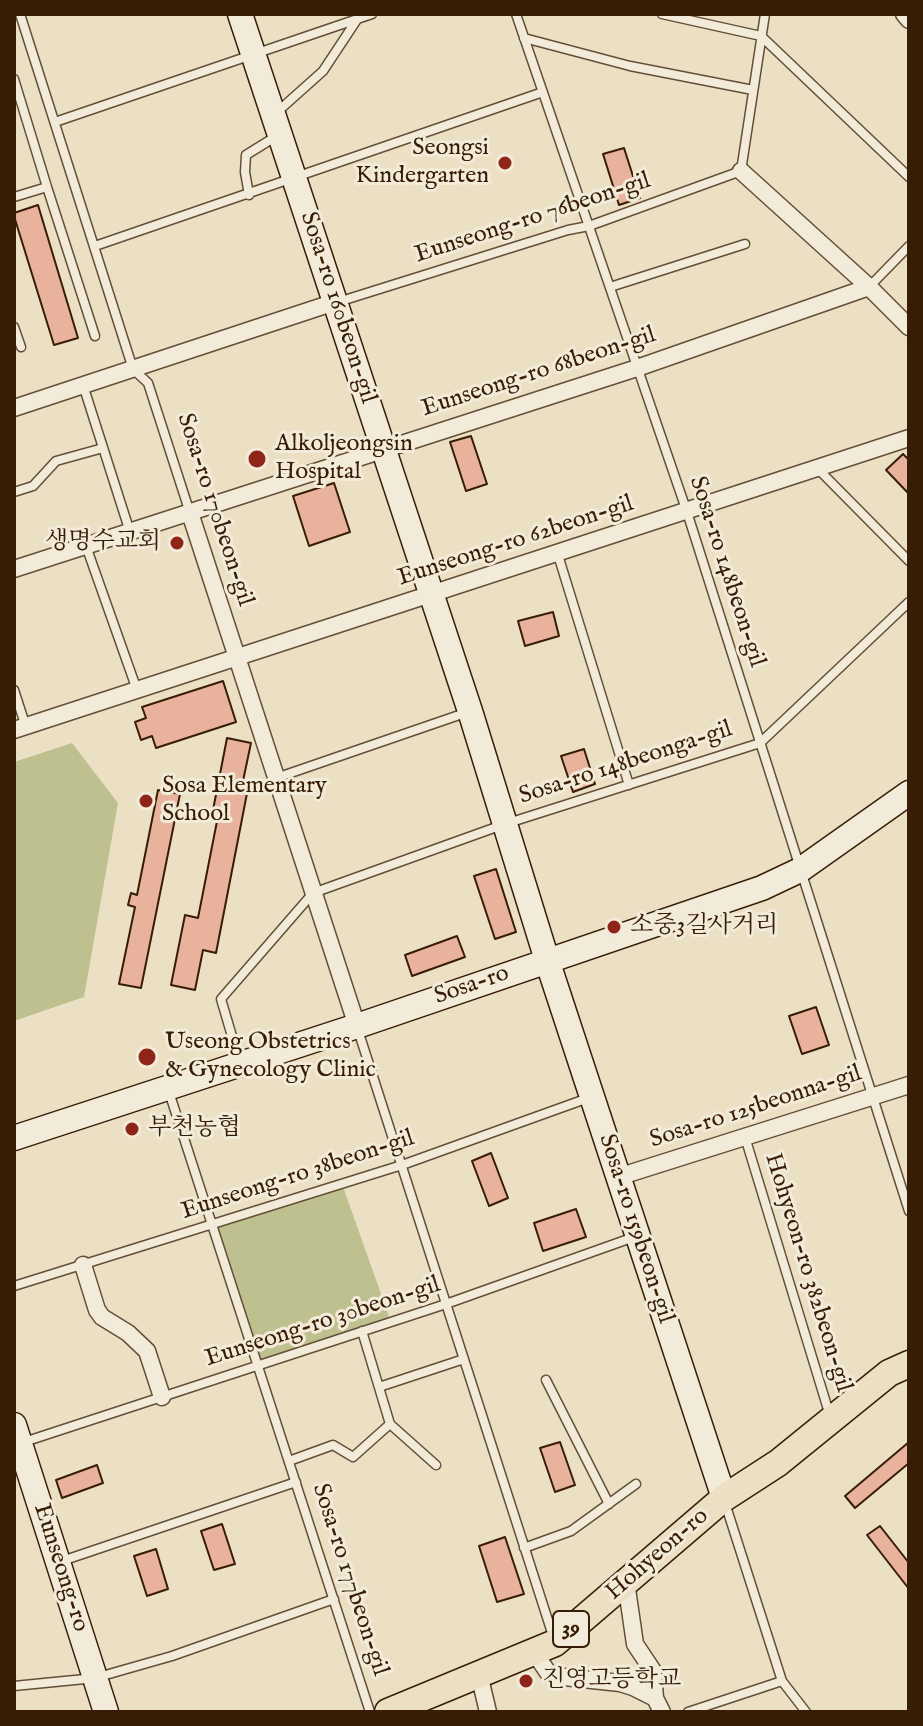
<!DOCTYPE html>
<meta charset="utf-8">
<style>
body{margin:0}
#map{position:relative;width:923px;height:1726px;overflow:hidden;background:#ebe0c4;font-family:"IM FELL English",serif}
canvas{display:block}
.frame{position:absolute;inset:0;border:16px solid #381d06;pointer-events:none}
</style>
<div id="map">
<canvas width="923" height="1726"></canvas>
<div class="frame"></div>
</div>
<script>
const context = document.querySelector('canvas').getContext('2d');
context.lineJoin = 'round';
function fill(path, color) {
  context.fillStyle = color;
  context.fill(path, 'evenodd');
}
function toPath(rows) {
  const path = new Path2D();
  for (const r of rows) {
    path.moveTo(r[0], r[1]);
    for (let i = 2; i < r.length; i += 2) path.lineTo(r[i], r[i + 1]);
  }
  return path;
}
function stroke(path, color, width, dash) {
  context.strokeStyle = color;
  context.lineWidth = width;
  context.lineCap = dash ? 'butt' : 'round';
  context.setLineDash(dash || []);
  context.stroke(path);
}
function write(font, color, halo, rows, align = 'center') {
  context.font = font + ' "IM FELL English","Noto Serif KR",serif';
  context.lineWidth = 6;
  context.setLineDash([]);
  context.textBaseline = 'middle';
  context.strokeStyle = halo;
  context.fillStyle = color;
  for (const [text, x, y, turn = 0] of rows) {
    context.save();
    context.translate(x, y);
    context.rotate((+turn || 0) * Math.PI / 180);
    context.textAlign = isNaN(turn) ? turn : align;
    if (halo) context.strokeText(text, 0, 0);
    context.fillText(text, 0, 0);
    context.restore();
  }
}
const green = toPath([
 [72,743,118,803,84,997,14,1021,14,762],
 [342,1184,391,1322,258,1366,212,1225]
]);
const building = toPath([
 [624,148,640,198,619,205,603,154,624,148],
 [38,205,78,338,54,345,14,216,14,213,38,205],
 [471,436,487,484,466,491,450,442,471,436],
 [903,454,909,460,909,494,886,470,903,454],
 [334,483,350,532,309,546,293,496,334,483],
 [553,612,559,636,525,646,518,621,553,612],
 [223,681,236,722,156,748,152,736,141,740,135,722,146,718,142,707,223,681],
 [227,738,251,743,243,781,249,783,216,953,203,950,195,990,171,985,185,915,198,918,219,811,213,810,227,738],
 [584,749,595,784,573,792,561,756,584,749],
 [158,790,180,794,141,988,119,984,135,907,128,905,131,893,137,895,158,790],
 [496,869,516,932,495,939,474,876,496,869],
 [457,936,465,957,412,976,405,955,457,936],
 [816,1007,829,1045,802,1054,789,1016,816,1007],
 [491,1153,508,1198,489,1206,472,1161,491,1153],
 [576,1209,586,1237,543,1251,534,1223,576,1209],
 [560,1442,575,1485,555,1492,540,1448,560,1442],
 [909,1442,909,1463,855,1508,845,1496,909,1442],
 [97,1465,103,1483,62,1498,56,1480,97,1465],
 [222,1524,235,1564,214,1570,201,1531,222,1524],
 [880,1526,909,1563,909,1589,867,1535,880,1526],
 [505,1537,524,1594,497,1602,479,1546,505,1537],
 [156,1549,168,1589,147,1596,134,1556,156,1549]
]);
const lane = toPath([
 [20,14,133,369,148,383,190,513],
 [516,14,687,512,909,1211],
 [662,14,761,36,909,177],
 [524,38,630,66,753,90],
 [14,79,47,187],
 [276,113,323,71,358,18],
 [55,122,372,14],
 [249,195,245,172,246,155,275,137],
 [14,197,47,187,95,336],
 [95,246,543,92],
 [610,287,745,244],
 [869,287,909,246],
 [338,302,568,230,589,226,741,171,765,14],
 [14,327,21,347],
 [83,385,130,532],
 [818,469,909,561],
 [14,492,33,486,56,461,103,448],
 [86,546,137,690],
 [558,555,629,785],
 [14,690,26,727],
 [276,778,468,712],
 [357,1027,554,1639],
 [239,1060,221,999,313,893,505,824,760,743,909,602],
 [169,1092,370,1712],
 [745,1137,830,1416],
 [14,1286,402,1165,591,1097],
 [362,1331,390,1424,436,1465],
 [546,1380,609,1504],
 [379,1387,464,1359],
 [24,1442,446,1304,637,1236],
 [289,1461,333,1445,353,1457,390,1424],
 [725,1503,782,1681,806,1712],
 [524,1548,571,1531,636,1484],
 [62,1561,296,1482],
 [14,1686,95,1678,172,1656,334,1599],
 [688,1712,782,1681]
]);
const street = toPath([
 [904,14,909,20],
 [741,171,869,287,909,327],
 [14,408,335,302],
 [190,513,357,1026],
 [14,569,637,368,869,287],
 [14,730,909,438],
 [618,1177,909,1085],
 [83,1265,97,1310,102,1317,128,1333,147,1351,162,1397],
 [626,1582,635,1644,653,1671,655,1698,662,1712],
 [534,1652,549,1674,555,1676,620,1683,633,1687,655,1698],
 [479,1674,488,1712]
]);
const secondary = toPath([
 [240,14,470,711,547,960,724,1498],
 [14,1138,357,1026,762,888,800,870,909,793],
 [14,1425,106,1712]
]);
const primary = toPath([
 [388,1712,555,1643,724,1498,778,1463,889,1373,909,1364]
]);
const markers = [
 [505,163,8,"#8f2418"],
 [257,459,10,"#8f2418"],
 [177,543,8,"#8f2418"],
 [146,801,8,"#8f2418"],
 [614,927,8,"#8f2418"],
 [147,1057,10,"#8f2418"],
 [132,1129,8,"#8f2418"],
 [526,1681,8,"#8f2418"]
];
const shields = [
 [571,1629,36]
];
const shieldNames = [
 ["39",571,1629]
];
const poiNames = [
 ["Seongsi",489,149,"right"],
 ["Kindergarten",489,177,"right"],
 ["Alkoljeongsin",275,445],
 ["Hospital",275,473],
 ["생명수교회",161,543,"right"],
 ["Sosa Elementary",162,787],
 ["School",162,815],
 ["소중3길사거리",630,927],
 ["Useong Obstetrics",165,1043],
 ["& Gynecology Clinic",165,1071],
 ["부천농협",148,1129],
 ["진영고등학교",542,1681]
];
const streetNames = [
 ["Eunseong-ro 76beon-gil",533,219,-18],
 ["Sosa-ro 160beon-gil",337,308,72],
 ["Eunseong-ro 68beon-gil",539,373,-18],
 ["Sosa-ro 170beon-gil",214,510,72],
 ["Eunseong-ro 62beon-gil",516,542,-18],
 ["Sosa-ro 148beon-gil",726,572,72],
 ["Sosa-ro 148beonga-gil",626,764,-18],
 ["Sosa-ro",472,986,-19],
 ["Sosa-ro 125beonna-gil",756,1108,-18],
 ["Eunseong-ro 38beon-gil",298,1176,-18],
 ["Sosa-ro 159beon-gil",635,1229,72],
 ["Hohyeon-ro 382beon-gil",807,1273,73],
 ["Eunseong-ro 30beon-gil",323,1323,-18],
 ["Hohyeon-ro",658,1555,-41],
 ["Eunseong-ro",60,1568,72],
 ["Sosa-ro 177beon-gil",349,1580,72]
];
fill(green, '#bfc08f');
fill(building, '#e8b29d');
stroke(building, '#381d06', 2);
stroke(lane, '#654e36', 11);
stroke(street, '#654e36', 19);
stroke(secondary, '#381d06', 27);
stroke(primary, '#381d06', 29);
stroke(lane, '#f2ebd9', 8);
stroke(street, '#f2ebd9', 16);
stroke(secondary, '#f2ebd9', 24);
stroke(primary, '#ebe0c4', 26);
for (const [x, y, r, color] of markers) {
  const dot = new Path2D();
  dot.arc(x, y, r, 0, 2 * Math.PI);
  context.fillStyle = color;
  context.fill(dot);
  stroke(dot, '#f2ebd9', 3);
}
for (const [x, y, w] of shields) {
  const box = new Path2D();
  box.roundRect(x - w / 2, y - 18, w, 36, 6);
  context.fillStyle = '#f2ebd9';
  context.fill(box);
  stroke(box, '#381d06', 2);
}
write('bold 22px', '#381d06', null, shieldNames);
write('24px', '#381d06', '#f2ebd9', poiNames, 'left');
write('24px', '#381d06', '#f2ebd9', streetNames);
</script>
